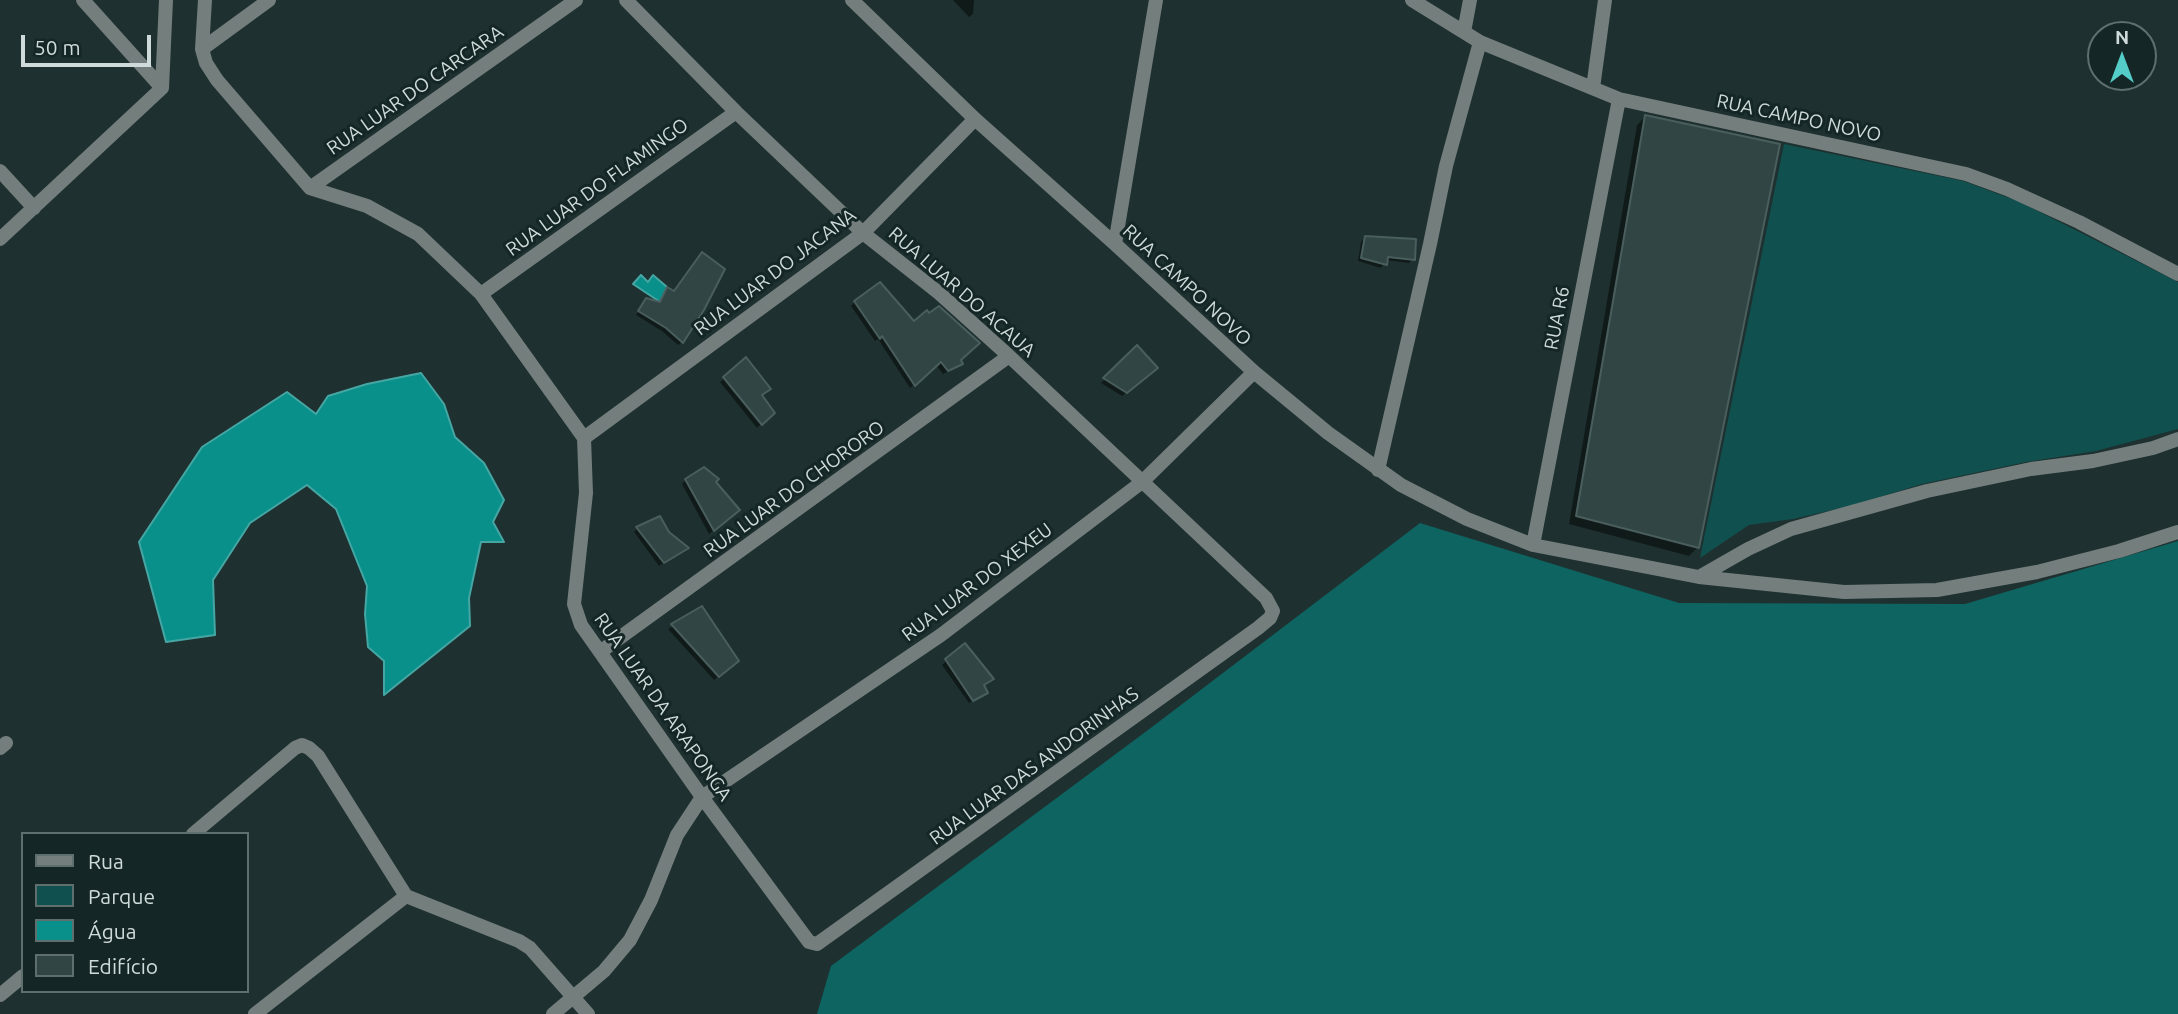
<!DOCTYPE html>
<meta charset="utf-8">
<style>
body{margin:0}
#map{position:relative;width:2178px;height:1014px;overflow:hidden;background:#1e3130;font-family:Ubuntu,sans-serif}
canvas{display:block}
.legend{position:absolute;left:21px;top:832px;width:228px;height:161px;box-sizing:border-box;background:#142726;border:2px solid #5f6f6e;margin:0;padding:9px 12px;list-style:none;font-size:21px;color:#cfdbda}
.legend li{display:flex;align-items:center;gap:14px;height:35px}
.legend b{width:35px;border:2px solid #5f6f6e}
.north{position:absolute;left:2087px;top:21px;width:70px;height:70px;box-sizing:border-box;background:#142726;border:2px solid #5f6f6e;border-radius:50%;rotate:0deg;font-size:19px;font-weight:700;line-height:28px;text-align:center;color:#cfdbda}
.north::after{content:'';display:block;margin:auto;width:24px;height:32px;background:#54cdc8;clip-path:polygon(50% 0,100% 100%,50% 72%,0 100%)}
.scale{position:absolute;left:21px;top:35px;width:130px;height:32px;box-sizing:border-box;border:4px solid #cfdbda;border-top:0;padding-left:9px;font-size:21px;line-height:24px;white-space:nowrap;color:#cfdbda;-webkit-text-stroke:5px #142726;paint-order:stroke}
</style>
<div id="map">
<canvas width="2178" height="1014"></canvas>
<ul class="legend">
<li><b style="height:9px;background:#747e7d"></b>Rua</li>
<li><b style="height:19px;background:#10514f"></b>Parque</li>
<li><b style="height:19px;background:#0a908b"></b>Água</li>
<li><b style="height:19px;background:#314644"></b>Edifício</li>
</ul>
<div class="north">N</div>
<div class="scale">50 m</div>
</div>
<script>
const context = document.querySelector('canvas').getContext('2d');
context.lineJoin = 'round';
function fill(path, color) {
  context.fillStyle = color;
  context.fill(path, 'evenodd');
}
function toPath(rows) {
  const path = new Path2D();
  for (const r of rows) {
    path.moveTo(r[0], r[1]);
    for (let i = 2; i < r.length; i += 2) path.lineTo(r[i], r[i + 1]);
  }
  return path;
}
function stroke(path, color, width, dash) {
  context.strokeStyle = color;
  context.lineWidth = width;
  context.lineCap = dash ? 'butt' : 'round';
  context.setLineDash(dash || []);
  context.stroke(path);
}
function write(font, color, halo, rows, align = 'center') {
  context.font = font + ' Ubuntu,sans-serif';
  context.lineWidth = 6;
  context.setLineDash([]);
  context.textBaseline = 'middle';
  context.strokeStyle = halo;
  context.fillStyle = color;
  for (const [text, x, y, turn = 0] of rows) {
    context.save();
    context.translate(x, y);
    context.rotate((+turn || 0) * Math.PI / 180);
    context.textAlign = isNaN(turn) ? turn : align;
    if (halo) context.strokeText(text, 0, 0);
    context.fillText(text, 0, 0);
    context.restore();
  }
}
const green = toPath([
 [1784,144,1963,181,2020,202,2178,282,2178,429,2096,451,2026,462,1922,484,1850,506,1793,519,1749,525,1700,558]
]);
const forest = toPath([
 [1420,523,1679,603,1965,604,2178,541,2178,1014,817,1014,831,966,1152,727]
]);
const water = toPath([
 [641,275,648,282,653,275,667,287,660,302,633,284,641,275],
 [421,373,444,404,455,437,484,463,504,500,493,522,504,542,481,542,469,598,470,626,384,695,384,661,368,647,365,614,367,586,336,509,307,485,250,523,213,580,215,635,166,642,139,542,202,447,287,392,316,414,328,396,367,384,421,373]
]);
const shadow = toPath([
 [953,0,974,0,973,14,969,17],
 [1646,116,1697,548,1689,556,1569,524,1637,125],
 [1365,238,1413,259,1409,263,1386,260,1381,268,1358,261,1361,242],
 [667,289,682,342,678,345,662,331,636,315,646,300,658,303],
 [855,302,914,324,961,364,943,374,936,365,910,388,878,339,875,341,851,306],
 [1137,347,1152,372,1122,396,1101,383],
 [746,359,760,395,772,413,757,428,720,382],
 [686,480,734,514,709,534,682,484],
 [637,529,667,533,686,548,659,566,634,532],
 [701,609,733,664,714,680,668,629],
 [946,661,992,679,983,686,986,692,969,703,942,665]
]);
const building = toPath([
 [1645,115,1780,144,1699,548,1576,516,1645,115],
 [1365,236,1416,239,1415,260,1388,257,1387,265,1361,258,1365,236],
 [702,252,725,269,704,310,683,343,666,328,638,311,646,298,660,302,667,287,674,291,702,252],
 [880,282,914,321,927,310,929,313,939,306,980,343,961,360,963,364,948,371,941,362,915,386,882,336,880,339,854,301,880,282],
 [1137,345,1158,368,1127,393,1103,378,1137,345],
 [746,357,771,389,762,395,775,413,762,425,723,377,746,357],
 [704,467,719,479,716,482,740,510,714,531,685,479,704,467],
 [660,516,669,532,689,548,664,563,636,527,660,516],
 [702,606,739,661,719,677,671,624,702,606],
 [965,643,994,679,984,685,988,693,973,701,945,659,965,643]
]);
const street = toPath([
 [83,0,162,88],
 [205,0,202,49,206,63,217,80,310,188,367,206,418,234,481,294,584,438,586,493,574,604,581,625,702,797,809,942,817,944,1258,628,1270,618,1273,611,1266,598,1009,356,939,293,863,233,736,112,626,0],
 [852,0,975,119,1115,244,1254,372,1328,433,1401,485,1467,519,1533,545,1699,577,1844,592,1937,590,2037,572,2119,551,2178,532],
 [1412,0,1480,42,1619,99,1966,174,2007,189,2079,222,2178,274],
 [1464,32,1470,0],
 [202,49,269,0],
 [1593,88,1605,0],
 [0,171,34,208],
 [310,188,576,0],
 [0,239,162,88,166,0],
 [1115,244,1156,0],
 [481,294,736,112],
 [584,438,863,233,975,119],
 [1378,470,1430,244,1446,166,1480,42],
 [1533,545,1619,99],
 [1699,577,1748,549,1791,529,1927,491,2031,469,2093,461,2153,448,2178,439],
 [600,652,1009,356],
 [0,748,6,743],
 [193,834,295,748,302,745,309,748,318,756,406,896,519,941,530,948,588,1014],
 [0,995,23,976],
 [255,1014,406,896],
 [553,1014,604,971,630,940,651,900,677,835,702,797,941,635,1142,482,1254,372]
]);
const streetNames = [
 ["RUA LUAR DO CARCARA",415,90,-35],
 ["RUA CAMPO NOVO",1799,118,12],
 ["RUA LUAR DO FLAMINGO",597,187,-36],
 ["RUA LUAR DO JACANA",775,272,-37],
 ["RUA CAMPO NOVO",1187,285,43],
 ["RUA LUAR DO ACAUA",962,292,41],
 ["RUA R6",1557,318,-79],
 ["RUA LUAR DO CHORORO",794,489,-36],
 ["RUA LUAR DO XEXEU",977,582,-37],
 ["RUA LUAR DA ARAPONGA",663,707,55],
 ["RUA LUAR DAS ANDORINHAS",1034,766,-36]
];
fill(green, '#10514f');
fill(forest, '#0e6461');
fill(water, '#0a908b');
stroke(water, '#45a6a3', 2);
fill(shadow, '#0007');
fill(building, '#314644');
stroke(building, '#495e5d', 2);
stroke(street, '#747e7d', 14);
write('19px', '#cfdbda', '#142726', streetNames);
</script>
